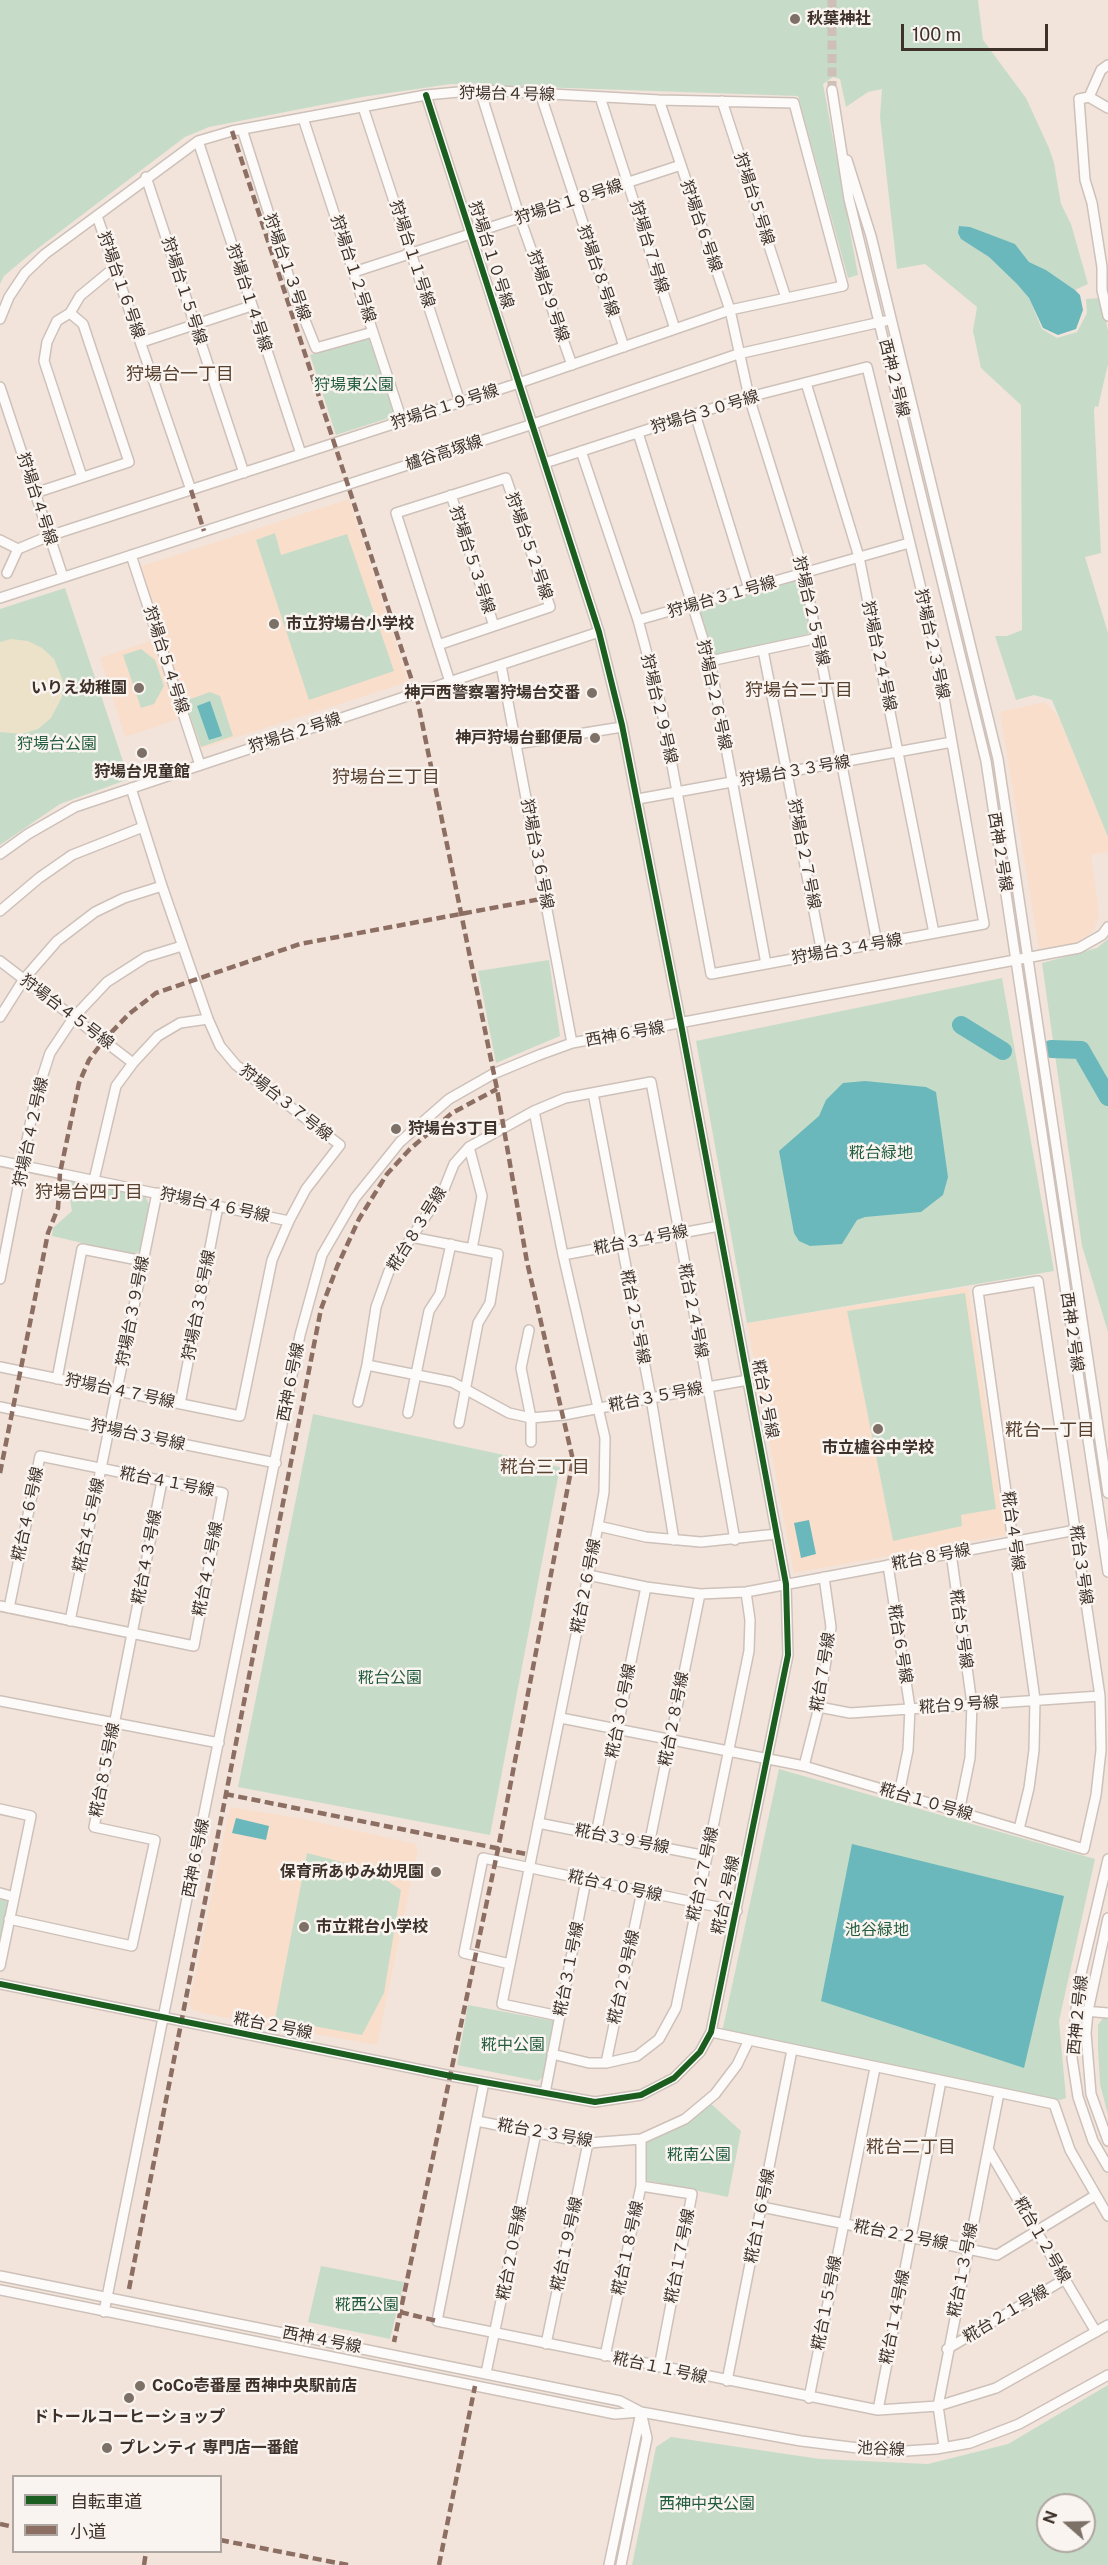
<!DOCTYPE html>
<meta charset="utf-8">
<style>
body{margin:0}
#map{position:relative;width:1108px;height:2565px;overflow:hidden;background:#f2e4db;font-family:"Public Sans","Noto Sans JP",sans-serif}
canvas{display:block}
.legend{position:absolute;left:12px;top:2475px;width:210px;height:78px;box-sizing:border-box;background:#faf4f0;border:2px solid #aea6a0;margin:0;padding:8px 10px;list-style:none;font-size:18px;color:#3d3129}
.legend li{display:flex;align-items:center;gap:12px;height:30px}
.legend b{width:30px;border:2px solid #aea6a0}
.north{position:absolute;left:1036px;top:2493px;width:60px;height:60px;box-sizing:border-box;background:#faf4f0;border:2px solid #aea6a0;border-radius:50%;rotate:290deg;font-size:16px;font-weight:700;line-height:24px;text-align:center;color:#3d3129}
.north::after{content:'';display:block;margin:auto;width:21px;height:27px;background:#7c7067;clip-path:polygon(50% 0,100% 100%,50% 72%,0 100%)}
.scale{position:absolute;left:901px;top:24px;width:147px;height:27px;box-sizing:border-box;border:3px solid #3d3129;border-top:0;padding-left:8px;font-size:18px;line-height:21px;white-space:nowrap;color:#3d3129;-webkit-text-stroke:4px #faf4f0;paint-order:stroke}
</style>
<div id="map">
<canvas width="1108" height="2565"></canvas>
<ul class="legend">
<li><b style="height:8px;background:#1b5e20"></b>自転車道</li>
<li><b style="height:8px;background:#8d6e63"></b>小道</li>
</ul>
<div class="north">N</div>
<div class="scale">100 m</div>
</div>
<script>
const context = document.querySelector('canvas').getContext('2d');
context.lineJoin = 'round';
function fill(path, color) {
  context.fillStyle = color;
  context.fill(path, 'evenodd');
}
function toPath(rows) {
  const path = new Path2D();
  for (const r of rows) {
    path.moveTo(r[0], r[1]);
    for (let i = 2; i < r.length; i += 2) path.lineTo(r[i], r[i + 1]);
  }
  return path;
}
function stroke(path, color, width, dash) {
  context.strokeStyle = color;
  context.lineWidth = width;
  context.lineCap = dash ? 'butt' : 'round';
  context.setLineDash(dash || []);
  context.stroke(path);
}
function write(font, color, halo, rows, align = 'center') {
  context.font = font + ' "Public Sans","Noto Sans JP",sans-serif';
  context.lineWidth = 5;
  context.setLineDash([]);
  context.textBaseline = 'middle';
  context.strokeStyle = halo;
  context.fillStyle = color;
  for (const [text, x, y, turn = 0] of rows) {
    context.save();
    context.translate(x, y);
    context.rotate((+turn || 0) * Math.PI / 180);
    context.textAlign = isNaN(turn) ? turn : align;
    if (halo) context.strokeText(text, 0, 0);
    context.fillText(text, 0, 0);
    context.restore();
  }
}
const built = toPath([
 [349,499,408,682,200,749,139,567],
 [153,640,178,719,125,737,100,658],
 [1045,702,1059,717,1108,837,1108,852,1091,855,1099,914,1094,930,1076,943,1039,949,1000,712],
 [968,1287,1006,1535,794,1573,747,1323],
 [230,1807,304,1819,416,1844,418,1849,377,2045,246,2022,194,2011,189,2005]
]);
const green = toPath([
 [0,0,978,0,983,40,1026,98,1049,148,1054,163,1061,204,1071,224,1088,284,1075,290,1046,270,1029,262,1015,244,959,226,959,233,962,239,989,257,1017,284,1029,298,1042,329,1057,338,1077,332,1087,313,1086,299,1101,298,1108,331,1108,364,1098,407,1095,406,1094,411,1101,553,1085,557,1108,633,1108,837,1052,700,1034,695,1016,700,995,636,1007,636,1022,630,1021,405,981,368,973,331,977,307,925,264,897,269,880,117,882,89,868,92,846,107,840,79,833,77,823,84,858,275,848,278,798,96,451,84,362,97,209,127,185,137,29,255,4,276,0,284],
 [372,335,398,415,336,435,310,355],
 [275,533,281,555,347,534,394,671,309,700,256,540],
 [796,581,801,583,811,628,808,634,716,655,710,652,700,612,702,608],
 [65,588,129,779,60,804,0,845,0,609],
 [141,649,155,660,164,686,154,704,141,708,123,655],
 [210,692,220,696,233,736,201,747,185,701],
 [1108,939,1108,1332,1082,1246,1042,963,1097,948],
 [549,960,560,1036,496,1063,478,971],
 [1002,978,1054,1271,747,1323,696,1041],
 [66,1178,144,1194,149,1204,140,1250,135,1255,52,1236,53,1228,72,1211],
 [965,1293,996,1509,961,1515,962,1526,893,1541,847,1311],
 [313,1414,560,1467,490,1835,238,1787],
 [779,1769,1095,1859,1059,2021,1066,2098,1060,2100,722,2032],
 [307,1853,372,1870,401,1890,384,1993,362,2035,275,2019],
 [0,1895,9,1898,0,1941],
 [468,2005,554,2021,543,2077,538,2081,457,2065],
 [1108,2017,1108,2115,1100,2084,1098,2049,1098,2025,1103,2018],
 [709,2102,741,2131,728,2197,645,2180,644,2142],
 [321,2266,404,2282,390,2339,308,2322],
 [1108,2385,1108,2565,632,2565,656,2447,671,2437,820,2459,928,2464,1008,2444],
 [1048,2505,1084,2505,1084,2541,1048,2541]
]);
const sand = toPath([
 [11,639,28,641,42,648,54,659,63,681,62,697,51,718,38,729,22,734,0,732,0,642]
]);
const water = toPath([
 [959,226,970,227,1015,244,1029,262,1046,270,1075,290,1080,295,1083,310,1076,329,1058,335,1043,328,1029,298,1017,284,989,257,961,239,958,233],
 [210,701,222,736,209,740,197,706],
 [865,1081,926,1087,936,1092,948,1177,943,1195,921,1212,865,1217,857,1220,842,1244,810,1246,799,1241,794,1233,779,1151,819,1116,826,1100,843,1083],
 [809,1520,816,1554,801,1558,794,1523],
 [236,1818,269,1826,266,1840,232,1833],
 [852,1844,1064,1896,1024,2068,821,2001]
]);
const river = toPath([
 [961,1025,1003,1051],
 [1051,1049,1081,1050,1108,1097]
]);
const minorTunnel = toPath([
 [832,0,832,90]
]);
const minor = toPath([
 [480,90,520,218,572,365],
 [832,90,849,199,986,761,1108,1572],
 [540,93,624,347],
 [600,97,675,329],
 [1089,97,1101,70,1108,65],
 [659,100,730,310,749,397,804,573,877,943],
 [722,101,786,298],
 [363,107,460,402],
 [1108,108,1089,97,1079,99,1085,180,1092,203,1102,267,1102,290,1108,316],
 [303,118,402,421],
 [242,129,294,293,316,348,373,332],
 [198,141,301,454],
 [847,160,871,236,998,759,1108,1493],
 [146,177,244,473],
 [97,216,191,490],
 [354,272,681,165],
 [0,319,9,297,25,273,45,254,198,141,232,131,426,95,480,90,659,100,794,103,843,286,730,310,519,383,49,536,18,549,0,540],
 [142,342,251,306],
 [806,383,859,557,934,933],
 [0,387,63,577],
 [695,414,749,589],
 [638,433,710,661,766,964],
 [545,463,695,414,749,397,867,367,935,646,984,924,711,974,661,706,638,620,581,451],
 [82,477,44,361,47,342,57,321,70,313,80,296,115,267],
 [35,493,129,462,83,324,70,313],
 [451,495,494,626],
 [131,555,200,765],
 [7,573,18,549],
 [0,598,533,424,738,354,885,321],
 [638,620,909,543],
 [438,645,550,607,506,478,396,513,450,682],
 [763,650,822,953],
 [710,661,818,638],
 [501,665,572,1043],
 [516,744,622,727],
 [638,799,952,742],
 [0,854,28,834,75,807,599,632],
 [0,911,39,878,72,855,143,827],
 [0,961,133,1063],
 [0,1017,24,979,57,941,95,912,124,898,162,886],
 [593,1093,651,1398,674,1540],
 [534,1111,563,1255,605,1438,604,1492,598,1526,502,2004,559,2016],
 [469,1147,482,1196,472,1249],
 [0,1161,289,1221],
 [94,1180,116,1086,133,1063,158,1036,180,1023,208,1019],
 [411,1237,498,1254,490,1303,478,1323,459,1423],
 [563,1255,719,1226],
 [0,1279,35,1099,50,1053,74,1017,107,982,146,957,182,946],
 [529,1330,521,1368,531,1418,531,1442],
 [0,1367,240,1416,272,1260,289,1221,306,1189,340,1145,236,1065,220,1046,208,1019,162,886,131,788],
 [57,1379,82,1249,143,1261],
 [358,1402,367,1365],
 [180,1404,218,1206],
 [0,1407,276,1463],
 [408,1413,429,1311,440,1294,451,1244],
 [598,1526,646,1537,701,1542,777,1534],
 [735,1540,708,1387,651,1082,565,1098,534,1111,469,1147,454,1164,444,1189,389,1271,376,1307,367,1365,452,1382,509,1413,531,1418,564,1415,708,1387,748,1380],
 [951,1553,972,1704,970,1758,959,1812],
 [888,1565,910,1708,908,1750,899,1794],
 [588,1575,646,1587,700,1594,746,1592,1076,1530],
 [0,1606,194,1646,223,1493,40,1456,9,1608],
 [70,1621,157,1193],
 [0,1701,219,1743],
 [819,1707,850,1713,1100,1696],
 [561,1718,804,1766,1084,1849,1096,1795,1101,1750,1100,1696,1038,1281,978,1291,1035,1699,1034,1750,1029,1788,1019,1829],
 [804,1766,819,1707,831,1627,824,1577],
 [0,1809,31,1816,0,1966],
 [538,1823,706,1856],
 [596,1834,646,1587],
 [649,1845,700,1594],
 [1108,1859,1078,1987,1072,2058,1078,2097,1093,2141,1108,2167],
 [0,1893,14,1897],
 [1108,1918,1088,2011,1086,2033,1091,2094,1108,2141],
 [9,1919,132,1946,155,1840,94,1827,162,1481],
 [510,1964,464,1953,483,1858,737,1911],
 [0,1984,451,2076,595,2102,641,2095,674,2078,700,2052,711,2032,788,1655,786,1584,681,1024,622,725,599,632,426,95],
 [1084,2011,1108,2013],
 [711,2032,1054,2104,1070,2150,1108,2216],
 [552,2054,589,2063,606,2063,637,2056,659,2039,676,2008,749,1651,750,1620,746,1592],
 [606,2063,642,1891],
 [484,2082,437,2321,878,2410,938,2406,996,2388,1108,2325],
 [545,2093,586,1880],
 [477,2121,588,2143,641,2139,685,2119,715,2094,737,2065,749,2040],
 [988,2149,1096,2332],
 [641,2186,692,2194,659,2367],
 [762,2207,997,2255,1096,2195],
 [0,2276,620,2401,641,2412,647,2438,621,2565],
 [0,2290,615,2414,641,2412,609,2565],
 [104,2312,300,1335,322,1255,355,1198,400,1142,449,1099,493,1074,539,1055,572,1043,1079,948,1102,935,1108,927],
 [546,2344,588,2143],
 [947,2349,1065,2279],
 [605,2356,641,2186,641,2139],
 [486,2373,536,2133],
 [727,2381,792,2050],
 [809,2398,875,2068],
 [878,2410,941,2081],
 [641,2412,801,2441,891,2452,936,2449,970,2443,1019,2424,1108,2375],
 [944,2447,938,2406,999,2093]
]);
const quiet = toPath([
 [232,131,416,693,497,1089,527,1262,573,1460,498,1849,394,2342],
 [191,490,204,531],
 [0,1473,48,1233,58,1208,60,1173,79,1083,89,1060,104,1040,129,1014,156,993,300,944,546,898],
 [225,1794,526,1854],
 [129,2289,321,1309,337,1267,359,1219,387,1174,410,1149,452,1113,497,1089],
 [400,2312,437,2321],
 [0,2524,14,2527],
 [220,2540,348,2565],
 [144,2565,146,2552],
 [439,2565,475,2386]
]);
const cycleway = toPath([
 [0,1984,451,2076,595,2102,641,2095,674,2078,700,2052,711,2032,788,1655,786,1584,681,1024,622,725,599,632,426,95]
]);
const markers = [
 [795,19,6,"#7c7067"],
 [274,624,6,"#7c7067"],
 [139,688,6,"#7c7067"],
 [592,693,6,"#7c7067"],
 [595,738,6,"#7c7067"],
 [142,753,6,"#7c7067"],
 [396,1129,6,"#7c7067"],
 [878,1429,6,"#7c7067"],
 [436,1872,6,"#7c7067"],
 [304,1927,6,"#7c7067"],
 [140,2386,6,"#7c7067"],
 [129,2398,6,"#7c7067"],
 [107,2448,6,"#7c7067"]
];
const poiNames = [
 ["秋葉神社",807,19],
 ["市立狩場台小学校",286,624],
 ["いりえ幼稚園",127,688,"right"],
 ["神戸西警察署狩場台交番",580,693,"right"],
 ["神戸狩場台郵便局",583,738,"right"],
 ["狩場台児童館",142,772,"center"],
 ["狩場台3丁目",408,1129],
 ["市立櫨谷中学校",878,1448,"center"],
 ["保育所あゆみ幼児園",424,1872,"right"],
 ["市立糀台小学校",316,1927],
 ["CoCo壱番屋 西神中央駅前店",152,2386],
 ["ドトールコーヒーショップ",129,2417,"center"],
 ["プレンティ 専門店一番館",119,2448]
];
const streetNames = [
 ["狩場台４号線",507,94,1],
 ["狩場台５号線",754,199,72],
 ["狩場台１８号線",569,202,-18],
 ["狩場台６号線",701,226,71],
 ["狩場台７号線",649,247,73],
 ["狩場台１１号線",412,254,72],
 ["狩場台１０号線",491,255,72],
 ["狩場台１３号線",287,267,71],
 ["狩場台１２号線",353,269,72],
 ["狩場台８号線",598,271,71],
 ["狩場台１６号線",121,285,71],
 ["狩場台１５号線",184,291,72],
 ["狩場台９号線",548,296,71],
 ["狩場台１４号線",249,298,72],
 ["西神２号線",894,378,76],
 ["狩場台１９号線",445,407,-18],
 ["狩場台３０号線",705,412,-17],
 ["櫨谷高塚線",444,453,-18],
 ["狩場台４号線",37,499,72],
 ["狩場台５２号線",529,546,71],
 ["狩場台５３号線",472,560,72],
 ["狩場台３１号線",722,597,-16],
 ["狩場台２５号線",811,611,77],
 ["狩場台２３号線",932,644,78],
 ["狩場台２４号線",879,656,78],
 ["狩場台５４号線",166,660,72],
 ["狩場台２６号線",714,695,78],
 ["狩場台２９号線",659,709,77],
 ["狩場台２号線",295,733,-18],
 ["狩場台３３号線",795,771,-10],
 ["西神２号線",1000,852,81],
 ["狩場台３６号線",537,854,79],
 ["狩場台２７号線",804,854,79],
 ["狩場台３４号線",847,949,-10],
 ["狩場台４５号線",67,1012,37],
 ["西神６号線",625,1034,-10],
 ["狩場台３７号線",286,1103,38],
 ["狩場台４２号線",31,1132,-78],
 ["狩場台４６号線",215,1205,12],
 ["糀台８３号線",417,1229,-58],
 ["糀台３４号線",641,1240,-11],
 ["狩場台３８号線",199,1305,-79],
 ["狩場台３９号線",133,1311,-79],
 ["糀台２４号線",693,1311,79],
 ["糀台２５号線",635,1317,79],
 ["西神２号線",1072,1332,82],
 ["西神６号線",291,1382,-79],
 ["狩場台４７号線",120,1391,12],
 ["糀台３５号線",656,1397,-11],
 ["糀台２号線",765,1399,79],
 ["狩場台３号線",138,1435,12],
 ["糀台４１号線",167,1482,11],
 ["糀台４６号線",28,1514,-78],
 ["糀台４５号線",89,1525,-78],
 ["糀台４号線",1013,1531,82],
 ["糀台４３号線",147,1557,-79],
 ["糀台８号線",931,1557,-11],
 ["糀台３号線",1081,1565,82],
 ["糀台４２号線",208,1569,-79],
 ["糀台２６号線",586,1586,-79],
 ["糀台５号線",961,1629,82],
 ["糀台６号線",900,1644,81],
 ["糀台７号線",823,1672,-81],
 ["糀台９号線",959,1705,-4],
 ["糀台３０号線",621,1711,-79],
 ["糀台２８号線",674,1719,-79],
 ["糀台８５号線",105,1770,-79],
 ["糀台１０号線",926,1802,16],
 ["糀台３９号線",622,1839,11],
 ["西神６号線",196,1858,-79],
 ["糀台２７号線",703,1874,-78],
 ["糀台４０号線",615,1886,12],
 ["糀台２号線",726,1895,-78],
 ["糀台３１号線",569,1969,-79],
 ["糀台２９号線",624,1977,-78],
 ["西神２号線",1078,2015,-84],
 ["糀台２号線",273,2026,11],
 ["糀台２３号線",545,2133,10],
 ["糀台１６号線",760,2216,-79],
 ["糀台２２号線",901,2235,11],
 ["糀台１２号線",1042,2240,60],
 ["糀台１９号線",567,2244,-78],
 ["糀台１８号線",628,2248,-78],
 ["糀台２０号線",512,2253,-79],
 ["糀台１７号線",680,2256,-79],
 ["糀台１３号線",963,2270,-79],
 ["糀台１５号線",827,2303,-79],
 ["糀台２１号線",1006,2314,-31],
 ["糀台１４号線",895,2317,-79],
 ["西神４号線",322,2340,11],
 ["糀台１１号線",660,2368,12],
 ["池谷線",881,2449,3]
];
const parkNames = [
 ["狩場東公園",354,385],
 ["狩場台公園",57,744],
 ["糀台緑地",881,1153],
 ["糀台公園",390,1678],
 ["池谷緑地",877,1930],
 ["糀中公園",513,2045],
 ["糀南公園",699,2155],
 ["糀西公園",367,2305],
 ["西神中央公園",707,2504]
];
const neighbourhoodNames = [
 ["狩場台一丁目",180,374],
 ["狩場台二丁目",799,690],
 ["狩場台三丁目",386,777],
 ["狩場台四丁目",89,1192],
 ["糀台一丁目",1050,1430],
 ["糀台三丁目",545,1467],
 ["糀台二丁目",911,2147]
];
fill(built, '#f9decb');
fill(green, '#c7dcc8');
fill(sand, '#ece1c9');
fill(water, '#6ab8bc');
stroke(river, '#6ab8bc', 18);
stroke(minorTunnel, '#cec0b7', 9, [9, 4.5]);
stroke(minor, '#cdc1b9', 12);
stroke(minor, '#fdfbfa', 9);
stroke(quiet, '#8d6e63', 4.5, [9, 4.5]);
stroke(cycleway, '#1b5e20', 6);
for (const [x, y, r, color] of markers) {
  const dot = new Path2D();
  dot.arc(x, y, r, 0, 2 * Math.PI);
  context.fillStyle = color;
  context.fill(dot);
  stroke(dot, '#faf4f0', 2);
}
write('bold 16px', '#3d3129', '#faf4f0', poiNames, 'left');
write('16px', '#3d3129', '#faf4f0', streetNames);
write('16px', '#225c3f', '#faf4f0', parkNames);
write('18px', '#59412f', '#faf4f0', neighbourhoodNames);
</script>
